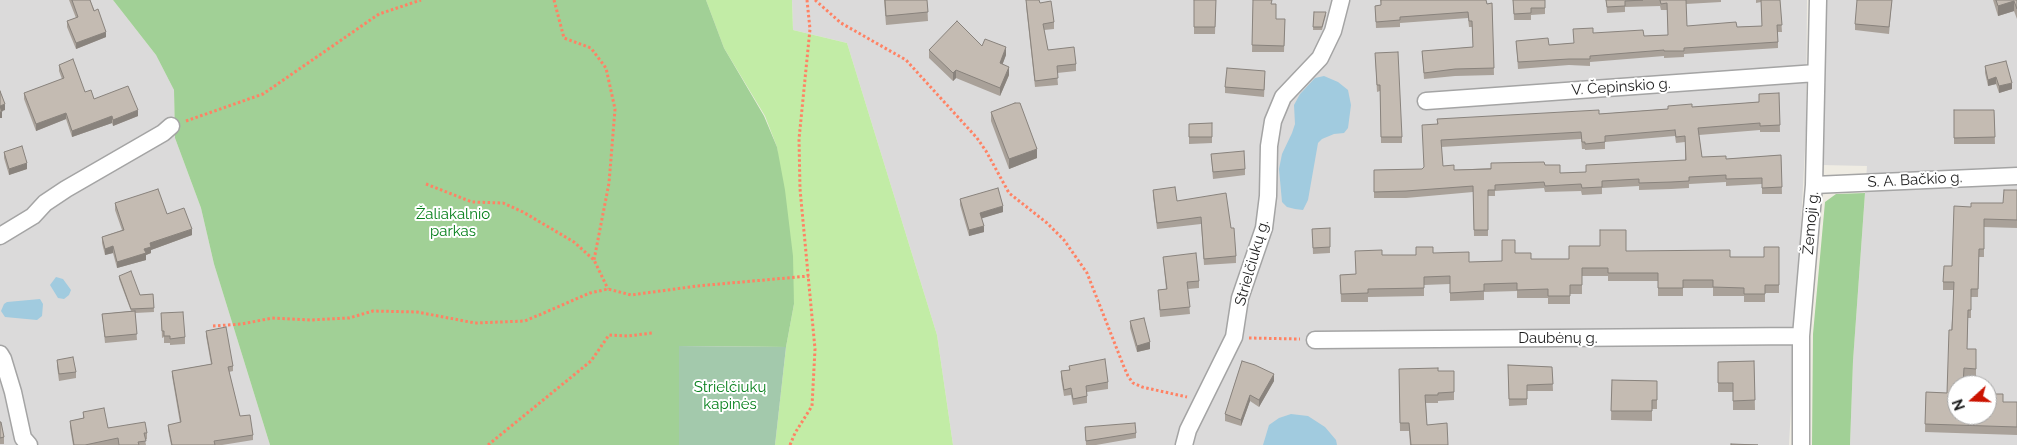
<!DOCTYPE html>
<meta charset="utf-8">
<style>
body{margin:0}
#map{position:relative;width:2017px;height:445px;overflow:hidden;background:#efece3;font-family:Raleway,sans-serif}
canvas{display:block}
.north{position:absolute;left:1947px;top:375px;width:50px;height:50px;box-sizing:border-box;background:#fff;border:1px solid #a5a5a5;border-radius:50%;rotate:250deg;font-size:14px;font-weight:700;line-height:20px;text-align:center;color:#1d1d1d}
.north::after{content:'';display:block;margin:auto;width:18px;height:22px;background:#cb1300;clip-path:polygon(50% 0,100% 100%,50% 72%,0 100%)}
</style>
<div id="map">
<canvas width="2017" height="445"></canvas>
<div class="north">N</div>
</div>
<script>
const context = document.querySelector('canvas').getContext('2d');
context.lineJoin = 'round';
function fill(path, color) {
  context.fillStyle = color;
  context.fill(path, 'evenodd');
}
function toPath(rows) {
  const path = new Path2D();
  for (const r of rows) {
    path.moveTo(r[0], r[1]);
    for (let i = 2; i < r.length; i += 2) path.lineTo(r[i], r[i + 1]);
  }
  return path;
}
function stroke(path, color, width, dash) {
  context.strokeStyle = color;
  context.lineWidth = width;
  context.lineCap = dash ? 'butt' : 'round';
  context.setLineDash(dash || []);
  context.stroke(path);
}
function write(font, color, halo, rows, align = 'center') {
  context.font = font + ' Raleway,sans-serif';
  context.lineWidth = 4;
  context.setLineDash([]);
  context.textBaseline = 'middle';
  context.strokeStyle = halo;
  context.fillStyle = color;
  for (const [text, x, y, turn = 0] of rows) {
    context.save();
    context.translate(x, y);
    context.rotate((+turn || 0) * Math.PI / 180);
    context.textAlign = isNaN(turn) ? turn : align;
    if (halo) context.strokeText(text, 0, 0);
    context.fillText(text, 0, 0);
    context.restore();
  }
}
const residential = toPath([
 [0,0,113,0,156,55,174,90,175,138,201,208,214,264,270,445,0,445],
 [792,0,1807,0,1806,130,1789,445,953,445,937,335,847,43,793,30],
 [1825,0,2017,0,2017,445,1850,445,1853,361,1867,166,1822,165],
 [1957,385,1987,385,1987,415,1957,415]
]);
const grass = toPath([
 [706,0,792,0,793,30,847,43,937,335,953,445,772,445,775,445,786,347,794,304,777,147,765,116,724,48]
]);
const forest = toPath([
 [113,0,706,0,724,48,764,116,777,147,785,190,793,256,794,304,786,347,679,346,679,445,270,445,214,264,201,208,175,138,174,90,156,55],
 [1865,193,1853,361,1850,445,1812,445,1813,334,1825,202,1836,194]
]);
const cemetery = toPath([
 [679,346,786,347,775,445,679,445]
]);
const water = toPath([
 [1324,76,1338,82,1348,90,1351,105,1348,128,1344,133,1334,134,1322,139,1318,143,1308,200,1303,210,1295,209,1287,207,1282,202,1279,169,1282,154,1292,133,1295,124,1294,105,1300,94,1315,78],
 [56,277,63,279,71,290,69,295,64,299,58,298,50,285],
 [40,299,43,304,42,316,37,320,5,317,1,311,4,304,7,302],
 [1291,414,1308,416,1325,427,1336,440,1337,445,1263,445,1269,425,1279,418]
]);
const path = toPath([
 [554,0,564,38,591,48,606,68,615,109,609,183,594,260],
 [815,0,841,23,906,60,977,138,986,151,1009,193,1047,223,1064,240,1087,273,1124,367,1128,376,1133,383,1142,387,1187,397],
 [186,121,263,94,379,14,421,0],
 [426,184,472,202,503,203,523,212,574,242,594,260,608,289],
 [213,326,242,324,272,318,310,320,349,318,373,311,417,312,475,323,525,321,590,293,608,289,631,295,697,286,809,276],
 [1249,338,1300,339],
 [488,445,591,361,609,335,628,336,652,333],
 [790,445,795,433,812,406,815,349,800,189,799,139,810,29,807,0]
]);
const minor = toPath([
 [1426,101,1816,73],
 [1814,185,2017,176],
 [0,236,33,216,45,203,66,189,163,133,171,126],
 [1315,340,1801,336],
 [0,354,3,359,13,392,23,438,29,445],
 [1184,445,1188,430,1234,337,1240,298,1264,228,1268,196,1269,146,1273,121,1283,97,1320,58,1333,31,1341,0],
 [1801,445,1801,336,1814,185,1818,0]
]);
const wall = toPath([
 [69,0,90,0,106,37,76,49,67,27,67,21,76,18],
 [884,0,927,0,928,21,886,25],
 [1026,0,1040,3,1054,22,1054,29,1044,30,1048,50,1076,64,1076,71,1057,73,1058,85,1035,87,1026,6],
 [1194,0,1216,0,1215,34,1194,34],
 [1253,0,1276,19,1285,19,1284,52,1252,52],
 [1380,0,1486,0,1487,4,1492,3,1494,75,1455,76,1424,79,1422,51,1473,47,1472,27,1469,27,1468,18,1400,23,1400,27,1376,28,1375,6,1381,5],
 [1513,0,1545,0,1545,14,1531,15,1531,20,1514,20],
 [1606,0,1721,0,1721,2,1686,4,1687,26,1737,27,1762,26,1761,2,1756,3,1756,0,1780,0,1782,32,1778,32,1778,48,1684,54,1684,57,1664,58,1664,56,1590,62,1590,66,1569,65,1518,69,1516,41,1549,45,1574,43,1593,33,1644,36,1668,35,1667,10,1661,10,1660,6,1625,7,1625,12,1607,13],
 [1892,0,1889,34,1855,30,1855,24],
 [1993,0,2017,0,2017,19,2014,11,1998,16],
 [1314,12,1326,15,1322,30,1313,30],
 [982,46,1006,55,1002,65,1009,75,1000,96,956,78,953,81,929,58,929,50],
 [1375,53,1402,137,1402,143,1381,143,1380,91,1377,92],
 [59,65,85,92,94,99,138,116,113,126,112,123,72,137,66,119,36,131,24,99,24,93,62,79,59,71],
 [1985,66,2012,89,1999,93,1996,84,1988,86,1985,73],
 [1265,77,1264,97,1225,93,1225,87],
 [1779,93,1780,132,1760,132,1760,130,1699,135,1702,157,1726,159,1781,155,1782,194,1762,194,1762,184,1726,186,1726,182,1689,184,1689,188,1671,189,1639,190,1639,186,1602,188,1602,194,1582,195,1581,191,1545,192,1544,188,1495,191,1495,196,1488,196,1488,236,1474,236,1473,192,1406,198,1374,198,1374,170,1422,169,1424,168,1437,124,1437,119,1599,114,1759,102],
 [1675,136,1676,143,1685,142,1685,160,1586,172,1560,173,1545,165,1454,170,1443,166,1441,147,1581,139,1582,149,1585,149,1585,150,1605,149,1605,142],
 [1954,110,1994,110,1995,144,1954,144],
 [991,112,1037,158,1009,169,991,121],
 [1212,123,1212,143,1189,144,1189,124],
 [4,152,27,169,9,175,4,158],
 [1211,154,1245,169,1245,175,1213,179],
 [1153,190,1231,228,1236,256,1236,263,1204,265,1201,224,1157,229,1153,196],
 [2017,190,2017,228,1984,227,1984,257,1979,257,1978,297,1971,297,1971,318,1968,318,1967,349,1976,349,1976,377,1964,376,1957,415,2003,402,2017,402,2017,435,1925,432,1926,392,1947,393,1954,290,1943,290,1943,282,1952,266,1971,207,2003,203],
 [960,199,1003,212,981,218,984,232,969,236,960,205],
 [115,203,167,214,192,235,151,250,151,253,146,255,146,260,117,268,113,253,105,255,102,243,102,237,122,230,115,210],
 [1330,228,1330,253,1313,254,1312,229],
 [1779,247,1779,293,1765,293,1765,302,1744,302,1744,296,1713,296,1713,288,1683,288,1683,296,1658,296,1658,281,1608,281,1608,276,1582,276,1582,294,1570,294,1570,304,1548,304,1548,298,1517,298,1517,291,1484,292,1484,300,1450,301,1450,284,1424,285,1424,296,1368,297,1368,302,1341,302,1340,275,1356,274,1382,255,1416,255,1433,253,1469,262,1502,261,1515,253,1531,259,1569,259,1626,251,1730,257,1764,257],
 [1163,257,1199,281,1199,288,1188,289,1190,314,1160,317,1158,290,1166,289],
 [119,276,140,295,153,294,154,312,135,313,137,340,105,343,102,314,131,311,119,279],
 [161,313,185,337,185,344,170,345,170,343,164,343,164,337,162,338],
 [1130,321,1150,349,1137,352,1130,328],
 [206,331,233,366,233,371,229,372,240,416,253,435,253,440,222,445,171,445,168,430,168,425,180,423,172,376,172,371,211,364,206,336],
 [57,360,76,372,76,378,59,381,57,366],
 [1242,361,1274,381,1259,407,1250,401,1241,426,1225,421,1225,414],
 [1754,361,1755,410,1733,410,1733,392,1718,392,1718,362],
 [1508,365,1552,367,1553,391,1527,391,1527,405,1509,406],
 [1069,366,1108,382,1108,389,1087,392,1087,403,1073,405,1071,395,1064,396,1061,378,1061,371,1069,370],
 [1399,369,1438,371,1454,371,1454,400,1438,401,1438,403,1426,403,1427,425,1448,445,1410,445,1409,431,1400,431],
 [1612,380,1657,381,1657,409,1652,409,1652,421,1611,420],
 [83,412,108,428,147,433,147,439,145,440,146,445,73,445,70,427,70,421,83,418],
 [0,422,4,437,4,444,0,444],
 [1085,427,1136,433,1136,438,1096,445,1086,445]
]);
const shadedWall = toPath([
 [2014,1,2014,11,1998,16,1998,6],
 [106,32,106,37,76,49,76,43],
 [1006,47,1006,55,1000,71,1000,63],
 [1009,67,1009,75,1000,96,1000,88],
 [956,70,956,78,953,81,953,73],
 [1996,77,1996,84,1988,86,1988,80],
 [2012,83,2012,89,1999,93,1999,86],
 [5,104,5,110,0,112,0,106],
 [138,110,138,116,113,126,113,120],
 [0,112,2,112,2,118,0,118],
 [66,113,66,119,36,131,36,124],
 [112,116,112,123,72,137,72,131],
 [1037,149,1037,158,1009,169,1009,159],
 [27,163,27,169,9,175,9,169],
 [1003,206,1003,212,980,219,980,213],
 [984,226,984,232,969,236,969,230],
 [192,229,192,235,151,250,151,253,146,255,146,260,117,268,117,262,144,249,150,243],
 [113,246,113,253,105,255,105,249],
 [1150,342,1150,349,1137,352,1137,346],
 [1274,374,1274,381,1259,407,1259,400],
 [1250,395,1250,401,1241,426,1241,420]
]);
const building = toPath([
 [72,0,90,0,94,11,98,9,106,32,76,43,67,21,78,17,72,0],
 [885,0,927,0,928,12,886,16,885,0],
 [1026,0,1039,0,1040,3,1051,1,1054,22,1043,24,1048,50,1074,47,1076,64,1057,66,1058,78,1035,81,1026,0],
 [1194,0,1216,0,1215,27,1194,27,1194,0],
 [1253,0,1272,0,1271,4,1276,4,1276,19,1285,19,1284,46,1252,45,1253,0],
 [1381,0,1486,0,1487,4,1492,3,1494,68,1455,69,1424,73,1422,51,1473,47,1472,21,1469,21,1468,12,1400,17,1400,20,1376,22,1375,6,1381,5,1381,0],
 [1513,0,1545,0,1545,8,1531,8,1531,13,1514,14,1513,0],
 [1606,0,1643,0,1625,1,1625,6,1607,7,1606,0],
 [1660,0,1686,0,1687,26,1736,22,1737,27,1762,26,1761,0,1780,0,1782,25,1777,25,1778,42,1684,48,1684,51,1664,51,1664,50,1590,56,1590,59,1569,59,1518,62,1516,41,1548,38,1549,45,1574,43,1573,29,1593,28,1593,33,1643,30,1644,36,1668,35,1667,3,1661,4,1660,0],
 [1857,0,1892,0,1889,27,1855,24,1857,0],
 [1996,0,2017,0,2017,9,2014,1,1998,6,1996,0],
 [1314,12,1326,12,1322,27,1313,27,1314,12],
 [957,21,982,46,985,39,1006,47,1000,63,1009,67,1000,88,956,70,953,73,929,50,957,21],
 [1398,52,1402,137,1381,137,1380,85,1377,85,1375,53,1398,52],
 [73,59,85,92,91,90,94,99,128,86,138,110,113,120,112,116,72,131,66,113,36,124,24,93,64,78,59,65,73,59],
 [2006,61,2012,83,1999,86,1996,77,1988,80,1985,66,2006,61],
 [1227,68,1265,71,1264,90,1225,87,1227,68],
 [0,91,5,104,0,106,2,112,0,112,0,91],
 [1779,93,1780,125,1760,126,1760,123,1698,128,1702,157,1726,156,1726,159,1781,155,1782,187,1762,188,1762,178,1726,179,1726,175,1689,177,1689,181,1671,182,1639,183,1639,179,1602,181,1602,187,1582,188,1581,184,1545,186,1544,182,1495,185,1495,190,1488,190,1488,230,1474,230,1473,186,1406,191,1374,192,1374,170,1422,169,1424,167,1422,125,1438,124,1437,119,1599,110,1599,114,1668,109,1668,106,1692,104,1692,107,1759,102,1759,94,1779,93],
 [1675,130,1676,137,1685,136,1686,160,1586,165,1586,172,1560,173,1560,165,1545,165,1544,162,1491,163,1491,169,1454,170,1454,165,1443,166,1441,140,1581,132,1582,142,1585,142,1585,144,1605,142,1605,136,1675,130],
 [1015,103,1020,103,1037,149,1009,159,991,112,1015,103],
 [1954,110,1994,110,1995,137,1954,138,1954,110],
 [1212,123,1212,137,1189,137,1189,124,1212,123],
 [22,146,27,163,9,169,4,152,22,146],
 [1244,151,1245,169,1213,172,1211,154,1244,151],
 [1175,187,1177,201,1226,193,1231,228,1234,228,1236,256,1204,259,1201,217,1157,223,1153,190,1175,187],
 [998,188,1003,206,980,213,984,226,969,230,960,199,998,188],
 [158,189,167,214,184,208,192,229,150,243,151,247,144,249,146,253,117,262,113,246,105,249,102,237,124,230,115,203,158,189],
 [2004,190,2017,190,2017,220,1984,219,1984,249,1979,249,1978,289,1971,289,1971,310,1968,310,1967,349,1976,349,1976,369,1964,368,1963,385,1957,385,1957,415,1987,415,1987,394,2003,394,2003,402,2017,402,2017,427,1925,424,1926,392,1947,393,1949,330,1952,330,1954,282,1943,282,1944,266,1952,266,1954,206,1971,207,1971,203,2003,203,2004,190],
 [1330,228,1330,247,1313,248,1312,229,1330,228],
 [1600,230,1626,230,1626,251,1730,250,1730,257,1764,257,1764,247,1779,247,1779,285,1765,285,1765,294,1744,294,1744,288,1713,287,1713,280,1683,280,1683,288,1658,288,1658,273,1608,273,1608,268,1582,268,1582,285,1570,285,1570,296,1548,296,1548,289,1517,290,1517,283,1484,284,1484,291,1450,293,1450,276,1424,277,1424,288,1368,289,1368,293,1341,294,1340,275,1356,274,1355,251,1382,250,1382,255,1416,255,1416,247,1433,247,1433,253,1469,252,1469,262,1502,261,1502,240,1515,240,1515,253,1531,253,1531,259,1569,259,1569,246,1600,246,1600,230],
 [1196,253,1199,281,1187,282,1190,307,1160,310,1158,290,1167,289,1163,257,1196,253],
 [131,271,140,295,153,294,154,308,131,309,119,276,131,271],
 [135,311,137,334,105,337,102,314,135,311],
 [183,312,185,337,170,339,170,336,164,336,164,331,162,331,161,313,183,312],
 [1144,318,1150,342,1137,346,1130,321,1144,318],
 [226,327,233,366,228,367,240,416,250,415,253,435,214,441,215,445,172,445,168,425,181,422,172,371,212,364,206,331,226,327],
 [73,357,76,372,59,374,57,360,73,357],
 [1105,359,1108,382,1086,386,1087,396,1073,399,1071,388,1064,390,1061,371,1070,370,1069,366,1105,359],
 [1242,361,1255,365,1274,374,1259,400,1250,395,1241,420,1225,414,1242,361],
 [1754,361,1755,400,1733,401,1733,383,1718,383,1718,362,1754,361],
 [1508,365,1552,367,1553,384,1527,385,1527,399,1509,399,1508,365],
 [1438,368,1438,371,1454,371,1454,392,1438,393,1438,395,1425,395,1427,425,1447,423,1448,445,1411,445,1409,423,1400,423,1399,369,1438,368],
 [1612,380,1657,381,1657,400,1652,400,1652,411,1611,411,1612,380],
 [104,408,108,428,145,422,147,433,144,433,146,441,138,442,139,445,119,445,118,438,85,445,74,445,70,421,84,418,83,412,104,408],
 [0,422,1,422,4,437,0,438,0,422],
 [1135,423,1136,433,1086,441,1085,427,1135,423],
 [1731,444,1758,445,1731,445,1731,444]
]);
const streetNames = [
 ["V. Čepinskio g.",1621,87,-4],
 ["S. A. Bačkio g.",1915,180,-3],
 ["Žemoji g.",1811,223,-85],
 ["Strielčiukų g.",1252,263,-74],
 ["Daubėnų g.",1558,338]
];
const parkNames = [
 ["Žaliakalnio",453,214],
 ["parkas",453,231],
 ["Strielčiukų",730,387],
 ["kapinės",730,404]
];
fill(residential, '#dbdada');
fill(grass, '#c2eca6');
fill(forest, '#a1d096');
fill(cemetery, '#a3c9ac');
fill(water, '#a1cbdf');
stroke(minor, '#a4a4a4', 19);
stroke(path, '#ff8264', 3, [2.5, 2.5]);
stroke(minor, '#fff', 16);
fill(wall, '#a9a199');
fill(shadedWall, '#89837d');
fill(building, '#c4bbb2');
stroke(building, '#89837d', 1);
write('15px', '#1d1d1d', '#fff', streetNames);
write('15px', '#07801c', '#fff', parkNames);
</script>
